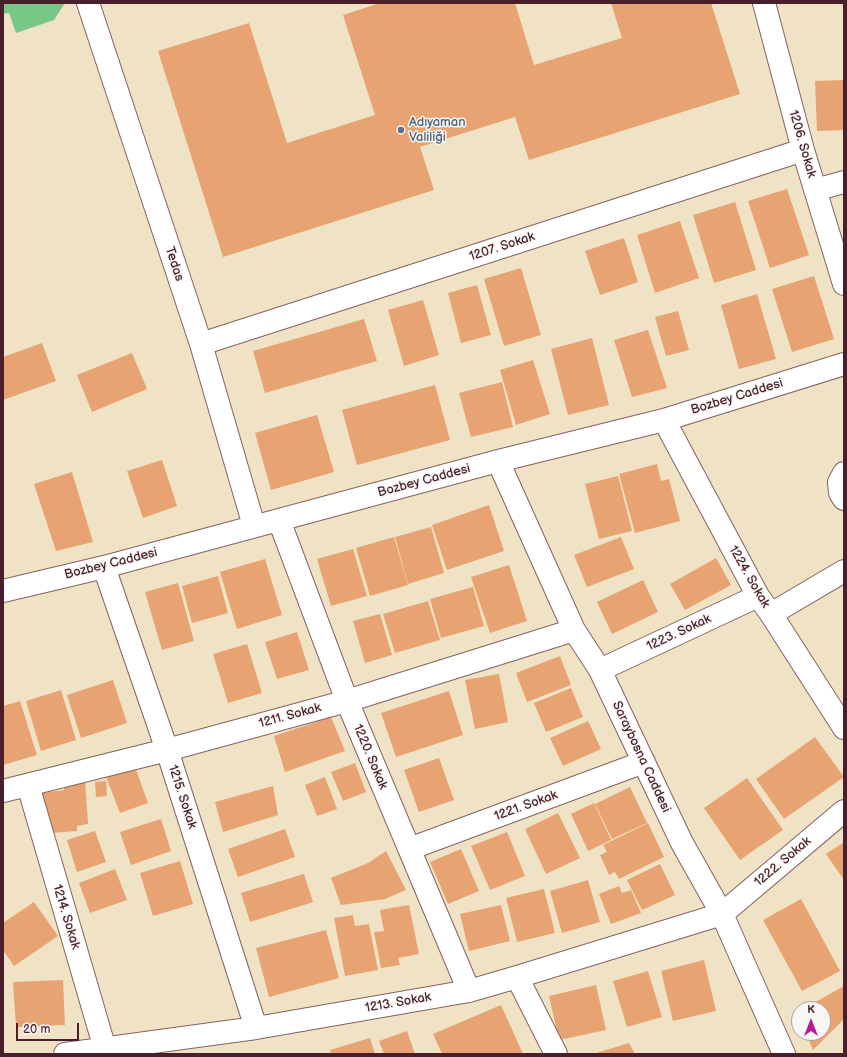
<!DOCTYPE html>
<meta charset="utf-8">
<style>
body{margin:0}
#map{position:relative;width:847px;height:1057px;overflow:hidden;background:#f0e2c5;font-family:"Balsamiq Sans",sans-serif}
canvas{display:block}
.frame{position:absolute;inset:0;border:4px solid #4a1f2b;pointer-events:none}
.north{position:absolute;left:791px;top:1001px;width:40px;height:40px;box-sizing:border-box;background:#f6f6f2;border:1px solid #b1a0a2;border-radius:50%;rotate:0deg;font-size:11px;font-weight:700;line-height:16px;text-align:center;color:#4a1f2b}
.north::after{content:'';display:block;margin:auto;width:14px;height:18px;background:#b5179e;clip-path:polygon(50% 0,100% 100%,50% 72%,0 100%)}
.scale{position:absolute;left:16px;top:1023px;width:63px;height:18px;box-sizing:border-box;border:2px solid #4a1f2b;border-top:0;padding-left:5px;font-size:12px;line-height:14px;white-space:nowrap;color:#4a1f2b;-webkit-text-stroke:3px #f6f6f2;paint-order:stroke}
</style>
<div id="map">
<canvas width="847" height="1057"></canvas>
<div class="frame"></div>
<div class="north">K</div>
<div class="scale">20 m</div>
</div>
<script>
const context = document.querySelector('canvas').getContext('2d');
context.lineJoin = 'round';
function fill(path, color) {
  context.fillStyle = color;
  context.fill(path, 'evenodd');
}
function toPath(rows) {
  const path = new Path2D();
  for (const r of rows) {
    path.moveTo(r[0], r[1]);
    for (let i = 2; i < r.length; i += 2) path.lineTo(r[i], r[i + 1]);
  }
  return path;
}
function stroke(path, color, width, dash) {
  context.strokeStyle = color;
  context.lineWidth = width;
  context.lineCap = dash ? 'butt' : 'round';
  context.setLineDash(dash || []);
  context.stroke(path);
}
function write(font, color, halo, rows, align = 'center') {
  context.font = font + ' "Balsamiq Sans",sans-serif';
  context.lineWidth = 3;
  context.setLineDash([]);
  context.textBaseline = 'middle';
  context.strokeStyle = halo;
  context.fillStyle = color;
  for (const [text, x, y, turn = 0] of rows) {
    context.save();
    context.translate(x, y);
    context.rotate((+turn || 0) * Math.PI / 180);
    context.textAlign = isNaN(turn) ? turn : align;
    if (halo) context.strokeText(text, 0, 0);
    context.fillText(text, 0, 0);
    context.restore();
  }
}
const green = toPath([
 [3,3,65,3,54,20,16,33,9,13,3,14]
]);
const building = toPath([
 [380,3,515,3,534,65,622,38,611,3,711,3,740,94,529,160,515,117,420,147,434,190,223,257,158,51,249,23,287,143,375,115,343,15],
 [844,80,844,130,817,131,815,81],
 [787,189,809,255,770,268,748,201],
 [735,202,756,270,714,283,693,215],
 [680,221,699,278,655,293,637,235],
 [624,238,638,282,600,295,585,251],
 [521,268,541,335,504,346,484,279],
 [814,276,834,339,792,352,772,289],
 [477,285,491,335,461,343,448,293],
 [757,294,776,359,739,369,721,305],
 [423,300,439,355,404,366,388,310],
 [678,311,689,350,666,356,655,317],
 [364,319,377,361,265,393,253,351],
 [648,330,667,388,632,397,614,340],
 [592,338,609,405,568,415,551,349],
 [42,343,56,381,3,400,3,357],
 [132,353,147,389,92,412,77,375],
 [533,360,550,414,516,425,500,370],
 [502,382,513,427,471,437,459,393],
 [435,385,450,440,357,465,342,410],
 [317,415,334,472,271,490,255,433],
 [162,460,177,506,143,518,127,471],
 [657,464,661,481,669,479,680,521,635,533,619,474],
 [72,472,93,542,56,551,34,484],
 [618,476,632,531,599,539,585,484],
 [489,505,504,551,447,570,432,525],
 [431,527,444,573,408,584,395,537],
 [394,537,408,585,370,596,356,548],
 [621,537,634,569,587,587,574,555],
 [353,549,367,596,331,606,317,559],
 [716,558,731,585,685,610,670,584],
 [265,559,282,615,237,629,220,572],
 [509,565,527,621,490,633,471,577],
 [218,576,228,613,192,623,182,586],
 [643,580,658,612,612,634,597,602],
 [178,583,194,641,162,650,145,592],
 [473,587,484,626,441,638,430,599],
 [428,601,440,640,395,653,383,614],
 [380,614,392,655,365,663,353,621],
 [297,632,309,670,277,679,265,642],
 [247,644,262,693,228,703,213,654],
 [560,656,571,685,527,702,516,673],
 [499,674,508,722,475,729,465,680],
 [113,680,127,723,81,738,67,695],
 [571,688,583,717,546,732,534,703],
 [61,690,76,740,41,751,26,701],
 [449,691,463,735,396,757,381,713],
 [20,701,37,755,3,765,3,706],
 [331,717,345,751,285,772,274,736],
 [588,721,601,749,563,766,550,738],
 [815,737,844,777,784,819,756,779],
 [439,758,454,800,419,812,404,770],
 [355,763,366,792,343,801,331,772],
 [134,764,148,803,120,813,105,774],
 [325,777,337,809,317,816,305,785],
 [747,778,783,830,740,860,704,808],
 [85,780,88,824,77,826,77,831,51,833,51,820,43,820,43,793,64,790,64,783],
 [106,781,107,796,96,797,95,782],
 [273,786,278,815,223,832,215,802],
 [630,787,647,823,612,839,595,804],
 [594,803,611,840,588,851,571,814],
 [558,813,580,858,546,874,525,829],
 [161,819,171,851,131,865,120,832],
 [648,823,664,857,619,879,615,872,609,875,600,855,607,852,603,845],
 [285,829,295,857,238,877,228,849],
 [95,831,106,862,77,872,67,840],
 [507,832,525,876,490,890,471,846],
 [844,842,844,880,826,854],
 [461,849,479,891,448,904,430,862],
 [386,851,406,890,385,899,341,905,331,878,368,863],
 [180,861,193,904,153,916,140,873],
 [660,864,675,895,642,910,627,880],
 [115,869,127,900,90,913,79,883],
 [304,874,313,902,250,922,241,893],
 [588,880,600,922,562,933,550,891],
 [619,886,622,893,631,890,641,913,611,924,599,894],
 [544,889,555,933,517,942,506,898],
 [801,899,840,971,802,991,763,920],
 [34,902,58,936,14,966,3,950,3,923],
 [409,905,419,954,398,958,400,965,381,968,374,932,384,931,380,910],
 [501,905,510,941,469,951,460,914],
 [353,915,355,926,369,924,378,970,345,976,334,918],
 [326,930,339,978,269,997,256,948],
 [704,960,716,1011,673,1021,661,971],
 [648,971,662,1017,627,1027,613,981],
 [63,980,65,1025,16,1027,13,982],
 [596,985,606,1030,559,1040,549,996],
 [844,986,844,1019,813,1050,806,1033,823,1033,823,1009,803,1009],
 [501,1005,523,1054,442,1054,433,1034],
 [407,1031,415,1054,384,1054,379,1041],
 [370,1038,375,1054,331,1054,330,1050],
 [629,1043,635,1054,593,1054]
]);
const minor = toPath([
 [88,3,201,344,254,526],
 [764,3,803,150,844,284],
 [815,190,844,182],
 [201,344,803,150],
 [664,420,758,596,771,614,844,728],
 [498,461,574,630,600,670,682,843,722,914,784,1054],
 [844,473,839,482,840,493,844,499],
 [279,520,347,701,469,991],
 [104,567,167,750,256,1028],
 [3,591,104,567,498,461,664,420,844,364],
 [771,614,844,571],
 [600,670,758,596],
 [28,785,105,1049],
 [3,791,167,750,347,701,574,630],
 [409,849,644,762],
 [517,977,556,1054],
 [65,1054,256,1028,469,991,517,977,722,914,844,811]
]);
const markers = [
 [401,130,4,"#5c6f8a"]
];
const serviceNames = [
 ["Adıyaman",409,123],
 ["Valiliği",409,138]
];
const streetNames = [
 ["1206. Sokak",802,144,74],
 ["1207. Sokak",502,247,-18],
 ["Tedas",174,264,72],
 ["Bozbey Caddesi",737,397,-17],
 ["Bozbey Caddesi",424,481,-15],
 ["Bozbey Caddesi",111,564,-14],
 ["1224. Sokak",749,577,60],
 ["1223. Sokak",679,633,-25],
 ["1211. Sokak",290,716,-15],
 ["1220. Sokak",370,757,67],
 ["Saraybosna Caddesi",641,757,65],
 ["1215. Sokak",182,797,72],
 ["1221. Sokak",526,806,-20],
 ["1222. Sokak",783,862,-40],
 ["1214. Sokak",66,917,73],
 ["1213. Sokak",398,1003,-10]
];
fill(green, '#79c786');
fill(building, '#e7a472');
stroke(minor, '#846361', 24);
stroke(minor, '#fff', 22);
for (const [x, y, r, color] of markers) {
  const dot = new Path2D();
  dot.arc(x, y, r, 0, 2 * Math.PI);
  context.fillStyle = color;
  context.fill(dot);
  stroke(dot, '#f6f6f2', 1.5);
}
write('13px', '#4e5e75', '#f6f6f2', serviceNames, 'left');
write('13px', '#4a1f2b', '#f6f6f2', streetNames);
</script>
